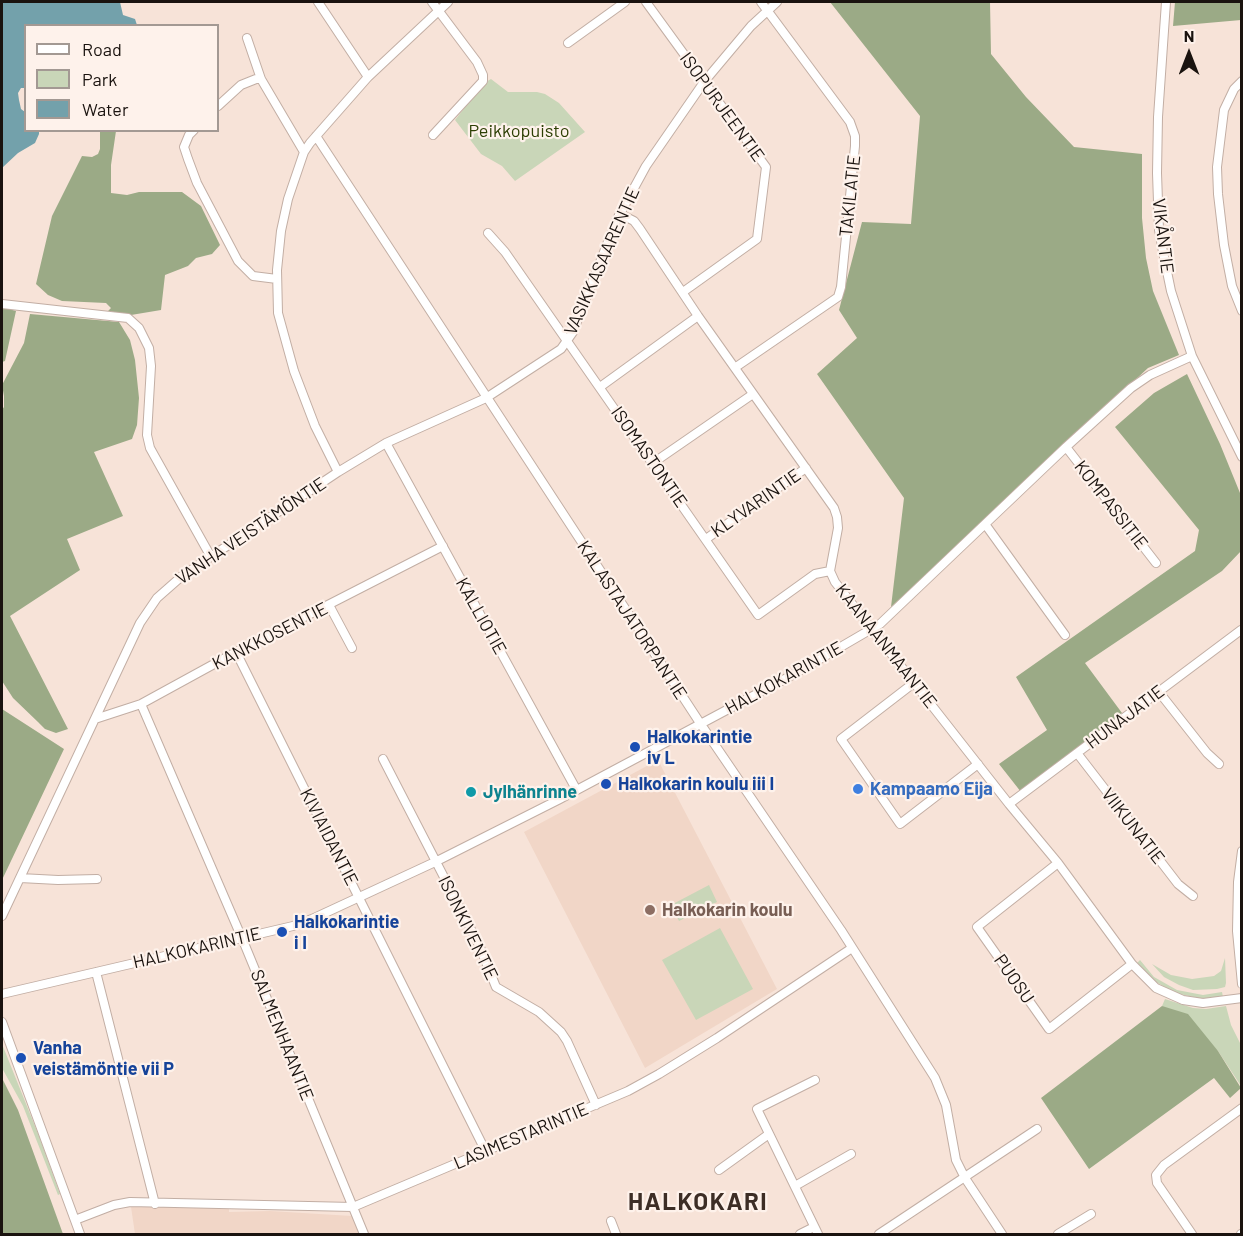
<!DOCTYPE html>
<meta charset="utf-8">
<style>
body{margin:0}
#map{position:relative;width:1243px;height:1236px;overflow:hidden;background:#f7e3d8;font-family:Barlow,sans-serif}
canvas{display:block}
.frame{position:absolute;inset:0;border:3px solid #1a130f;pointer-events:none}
.legend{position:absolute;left:24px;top:24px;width:195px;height:108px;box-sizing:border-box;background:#fef2eb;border:2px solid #a39993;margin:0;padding:8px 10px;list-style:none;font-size:18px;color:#1a130f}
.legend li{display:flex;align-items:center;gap:12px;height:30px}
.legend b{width:30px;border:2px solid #a39993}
.north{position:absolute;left:1159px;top:24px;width:60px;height:60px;-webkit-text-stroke:4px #fef2eb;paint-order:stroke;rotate:0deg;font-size:16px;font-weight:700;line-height:24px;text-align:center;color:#1a130f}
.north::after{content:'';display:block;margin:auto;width:21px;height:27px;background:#1a130f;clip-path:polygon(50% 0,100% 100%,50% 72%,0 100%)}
</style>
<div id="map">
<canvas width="1243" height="1236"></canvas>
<div class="frame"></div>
<ul class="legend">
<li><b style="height:8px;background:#fff"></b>Road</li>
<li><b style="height:16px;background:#c9d6b8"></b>Park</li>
<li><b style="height:16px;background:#73a1ab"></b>Water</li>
</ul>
<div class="north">N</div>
</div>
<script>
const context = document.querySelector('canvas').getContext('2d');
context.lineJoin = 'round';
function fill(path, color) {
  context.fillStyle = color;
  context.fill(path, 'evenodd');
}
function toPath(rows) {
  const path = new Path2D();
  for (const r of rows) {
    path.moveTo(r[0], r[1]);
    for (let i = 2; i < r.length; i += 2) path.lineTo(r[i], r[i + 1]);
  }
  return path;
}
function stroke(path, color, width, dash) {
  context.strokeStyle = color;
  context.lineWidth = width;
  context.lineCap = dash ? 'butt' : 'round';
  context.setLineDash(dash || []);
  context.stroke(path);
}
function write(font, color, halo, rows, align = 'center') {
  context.font = font + ' Barlow,sans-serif';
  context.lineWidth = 4.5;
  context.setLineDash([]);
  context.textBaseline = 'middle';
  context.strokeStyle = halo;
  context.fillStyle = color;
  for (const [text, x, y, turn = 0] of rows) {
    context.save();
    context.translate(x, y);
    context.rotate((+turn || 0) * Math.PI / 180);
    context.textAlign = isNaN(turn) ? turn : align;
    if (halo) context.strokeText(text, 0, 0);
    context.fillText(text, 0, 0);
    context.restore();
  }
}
const built = toPath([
 [658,760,777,989,645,1068,524,832],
 [155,1206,229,1207,229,1212,270,1211,352,1216,360,1234,135,1234,131,1207]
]);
const green = toPath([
 [491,79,508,92,537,92,545,94,559,103,585,132,515,181,502,166,481,154,455,120,484,83],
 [709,885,717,902,679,921,671,905],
 [720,928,753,989,696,1020,662,960],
 [1225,958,1226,983,1225,987,1217,989,1193,990,1179,985,1164,977,1152,964,1171,975,1192,979,1214,976,1221,971],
 [1140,960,1154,977,1177,990,1203,995,1222,992,1223,997,1203,999,1175,993,1151,979,1137,963],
 [1165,999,1193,1008,1206,1009,1226,1006,1231,1025,1241,1045,1241,1086,1218,1051,1162,1006],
 [2,1044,39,1136,60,1194,58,1195,23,1106,2,1068]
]);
const forest = toPath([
 [830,2,990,2,991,54,1026,97,1074,147,1142,154,1142,218,1146,258,1153,291,1179,355,1148,368,891,607,904,498,817,374,857,338,839,310,862,222,911,224,920,116],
 [1175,2,1241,2,1241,20,1173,26],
 [100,131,116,131,111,165,111,193,127,195,139,192,182,192,201,206,220,245,212,254,196,258,188,266,165,275,161,310,131,315,108,311,111,308,106,303,62,301,48,295,36,284,52,216,82,156,92,157,98,154,100,149],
 [2,307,16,311,5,361,2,362],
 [30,314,119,322,130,340,135,360,139,398,137,425,132,439,94,452,123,516,67,539,80,570,10,616,68,729,56,733,45,729,38,722,13,698,2,681,2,410,4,407,4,396,2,385,24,343],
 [1187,374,1220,444,1240,493,1241,551,1222,571,1085,663,1122,713,1021,792,999,764,1047,730,1016,677,1195,551,1199,530,1115,427,1154,393],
 [2,709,64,749,2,880],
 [1162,1006,1188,1014,1218,1051,1241,1088,1230,1098,1214,1078,1089,1169,1041,1098],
 [2,1078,18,1110,63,1234,2,1234]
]);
const water = toPath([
 [2,2,120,2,123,15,135,19,137,25,26,26,25,88,21,88,18,93,19,100,21,109,25,112,26,130,39,131,39,134,35,143,18,153,2,168]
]);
const minor = toPath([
 [318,2,368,77],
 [432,2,477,62,483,75,483,81,433,135],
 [646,2,766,167,757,239,683,292],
 [1166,2,1158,117,1157,173,1159,230,1164,257,1171,291,1192,356,1242,457],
 [247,38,261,79,304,152],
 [568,43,625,2],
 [1242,81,1234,89,1224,110,1217,167,1218,194,1224,245,1232,286,1242,311],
 [218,106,241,85,256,79,261,79],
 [194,130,189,135,184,147,188,159,197,183,238,261,253,276,277,279],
 [316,136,700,723,841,930,935,1078,946,1105,956,1160,965,1178,1002,1234],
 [620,214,634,221,640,229,698,316,834,508,837,517,838,528,830,571,835,582,1009,804,1058,863,1132,964,1156,988,1183,1000,1203,1003,1242,998],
 [488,233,505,252,758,615,815,574,830,571],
 [2,304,128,318,139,328,149,348,151,366,147,435,150,448,211,557],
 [736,367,838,297,841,287,855,146,855,136,850,122,761,2],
 [600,387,698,316],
 [386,443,576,789],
 [1066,447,1156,563],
 [653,463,753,394],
 [338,472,315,426,294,371,278,313,277,270,281,231,288,199,304,152,310,143,368,77,448,2],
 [985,524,1065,635],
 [706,539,806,468],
 [329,605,352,648],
 [236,652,485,1150],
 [915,682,841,739,900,824,978,764],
 [1159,692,1207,753,1219,764],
 [141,704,244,943,364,1234],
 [95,719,141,704,236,652,443,546],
 [1077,753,1178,884,1193,896],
 [383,759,479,945,496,987,539,1012,561,1032,567,1041,596,1105],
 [1009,804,1241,630],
 [1242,851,1238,882,1237,931,1242,984],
 [1058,863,977,927,1049,1029,1132,964],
 [20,878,58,880,97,879],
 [2,916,140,623,157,598,182,576,338,472,386,443,486,398,561,349,573,332,616,221,646,166,704,82,751,26,777,2],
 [96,972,155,1204],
 [2,994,293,926,312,919,435,862,558,800,796,673,880,624,1066,447,1131,388,1150,375,1192,356],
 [2,1022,80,1234],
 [815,1080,757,1109,818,1234],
 [719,1170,769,1134],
 [795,1186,851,1154],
 [75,1220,114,1205,130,1202,353,1207,628,1091,659,1074,717,1038,852,948],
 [611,1221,616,1234],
 [800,1234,814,1227],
 [879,1234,1037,1129],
 [1058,1234,1091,1214],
 [1192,1234,1157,1183,1156,1175,1164,1165,1242,1108],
 [1241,1234,1242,1234]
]);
const markers = [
 [635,747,6,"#1a4fb4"],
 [606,784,6,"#1a4fb4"],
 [858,789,6,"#3f7fe0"],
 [471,792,6,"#0f9aa8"],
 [650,910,6,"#8d6e63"],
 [282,932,6,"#1a4fb4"],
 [21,1058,6,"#1a4fb4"]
];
const streetNames = [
 ["ISOPURJEENTIE",722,107,54],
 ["TAKILATIE",850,196,-84],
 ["VIKÅNTIE",1163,236,83],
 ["VASIKKASAARENTIE",602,261,-66],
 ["ISOMASTONTIE",649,457,55],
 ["KLYVARINTIE",756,503,-35],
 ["KOMPASSITIE",1111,505,52],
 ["VANHA VEISTÄMÖNTIE",251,531,-34],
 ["KALLIOTIE",481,616,61],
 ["KALASTAJATORPANTIE",632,620,57],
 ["KANKKOSENTIE",270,636,-27],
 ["KAANAANMAANTIE",886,646,52],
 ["HALKOKARINTIE",784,678,-29],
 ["HUNAJATIE",1125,717,-37],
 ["VIIKUNATIE",1133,826,52],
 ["KIVIAIDANTIE",329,837,63],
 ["ISONKIVENTIE",468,928,64],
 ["HALKOKARINTIE",197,948,-13],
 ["PUOSU",1014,979,55],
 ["SALMENHAANTIE",282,1035,68],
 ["LASIMESTARINTIE",521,1136,-23]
];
const parkNames = [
 ["Peikkopuisto",519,131]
];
const transitNames = [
 ["Halkokarintie",647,737],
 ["iv L",647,758],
 ["Halkokarin koulu iii I",618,784],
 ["Halkokarintie",294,922],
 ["i I",294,943],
 ["Vanha",33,1048],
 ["veistämöntie vii P",33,1069]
];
const shopNames = [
 ["Kampaamo Eija",870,789]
];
const cultureNames = [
 ["Jylhänrinne",483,792]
];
const educationNames = [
 ["Halkokarin koulu",662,910]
];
const districtNames = [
 ["HALKOKARI",698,1202]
];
fill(built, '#f1d6c7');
fill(green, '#c9d6b8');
fill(forest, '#9baa86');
fill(water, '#73a1ab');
stroke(minor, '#c2aea4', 10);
stroke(minor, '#fff', 8);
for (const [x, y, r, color] of markers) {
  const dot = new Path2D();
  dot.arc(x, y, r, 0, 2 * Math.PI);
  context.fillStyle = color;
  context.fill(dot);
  stroke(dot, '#fef2eb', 2);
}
write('18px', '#1a130f', '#fef2eb', streetNames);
write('18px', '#2d3f04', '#fef2eb', parkNames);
write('bold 18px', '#164399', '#fef2eb', transitNames, 'left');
write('bold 18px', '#366cbe', '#fef2eb', shopNames, 'left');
write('bold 18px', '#0d838f', '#fef2eb', cultureNames, 'left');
write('bold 18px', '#785e54', '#fef2eb', educationNames, 'left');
context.letterSpacing = '1.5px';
write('bold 24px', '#3d2e26', '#fef2eb', districtNames);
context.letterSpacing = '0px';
</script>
